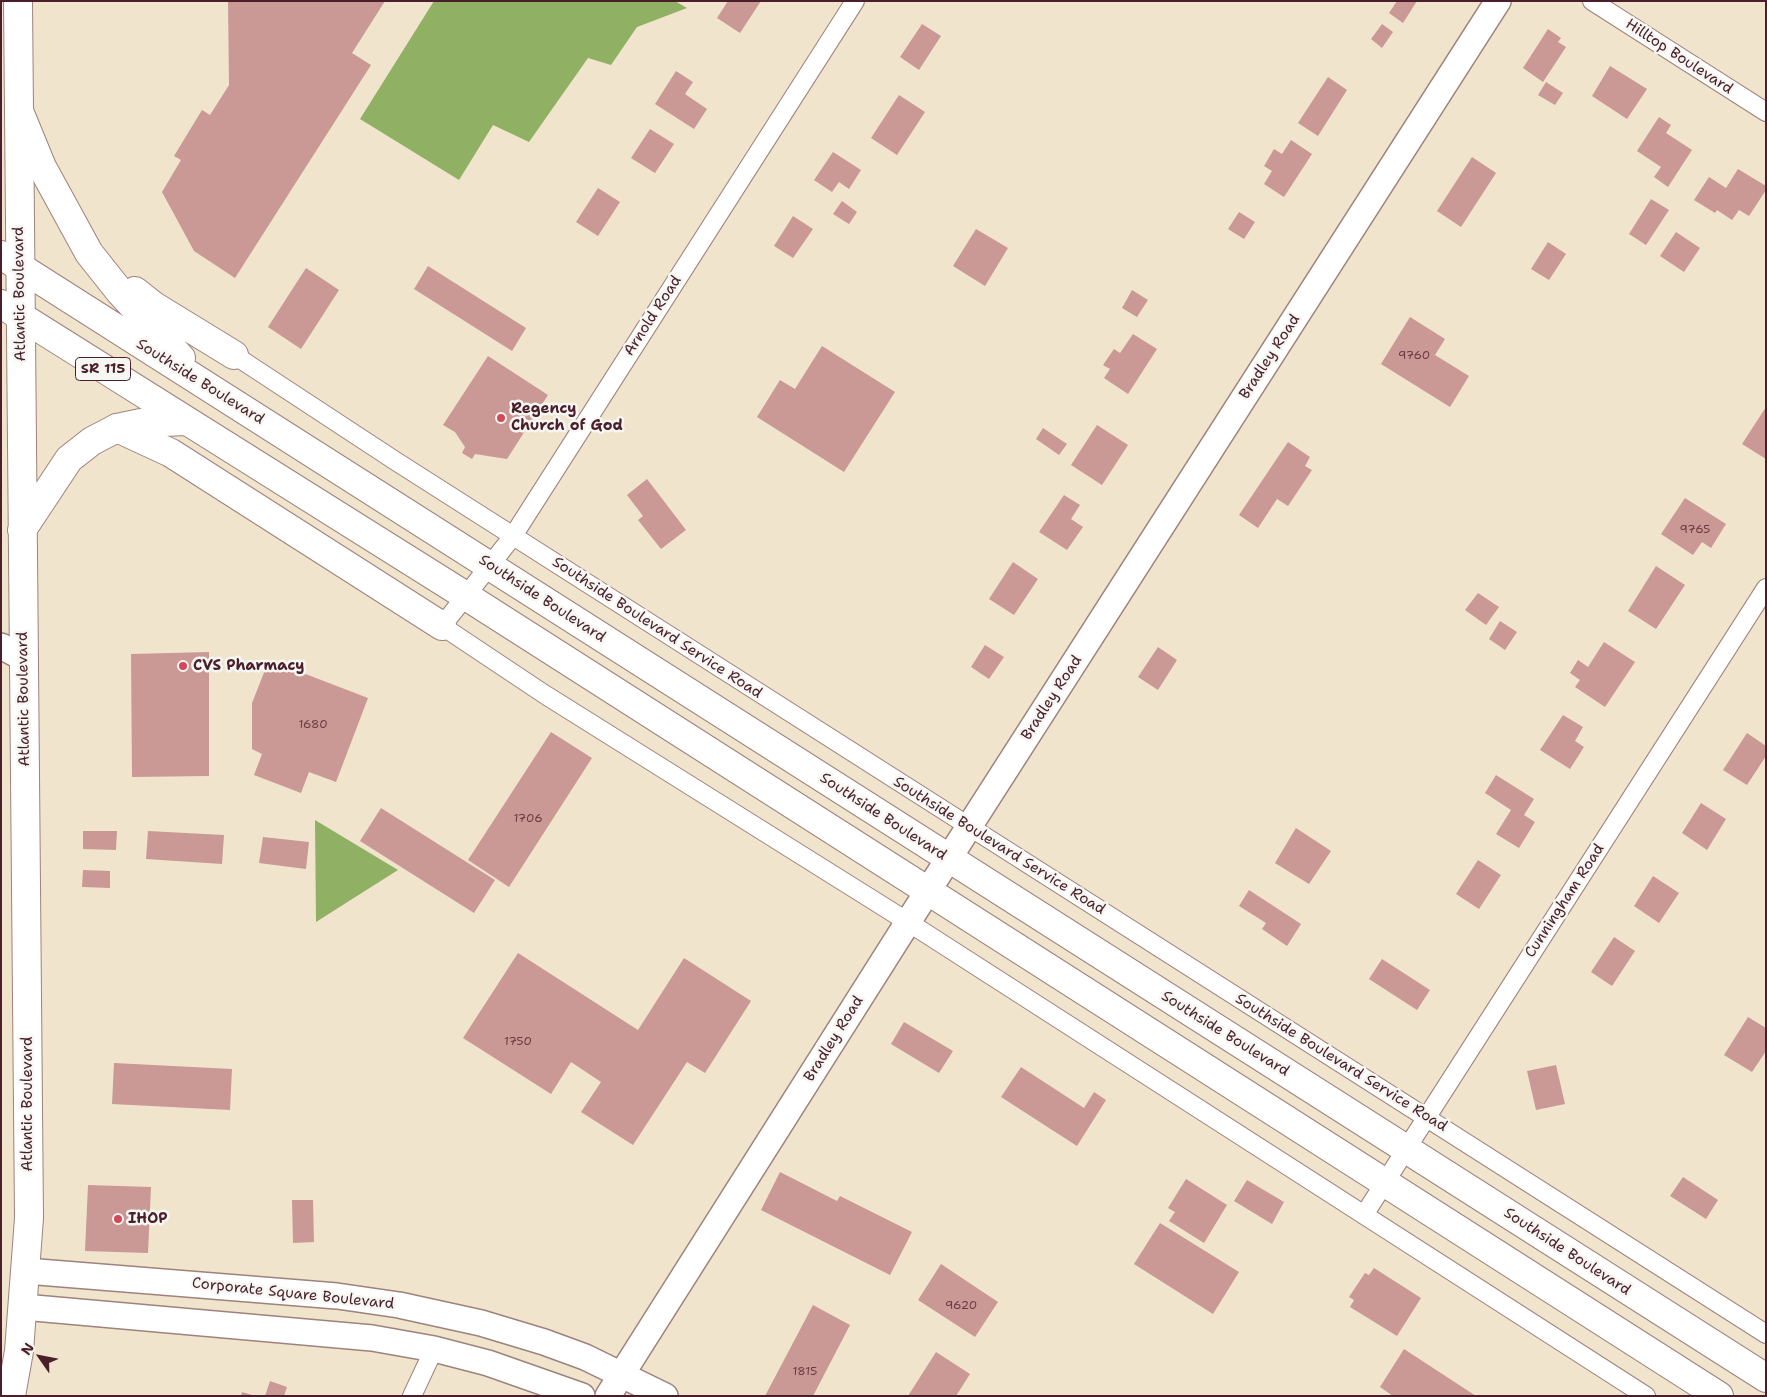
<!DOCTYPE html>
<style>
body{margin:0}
#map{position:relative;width:1767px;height:1397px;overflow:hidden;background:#f1e4cc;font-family:"Shantell Sans",sans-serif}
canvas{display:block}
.frame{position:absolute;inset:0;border:2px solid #4a1f2b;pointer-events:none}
.north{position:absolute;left:15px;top:1332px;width:50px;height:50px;-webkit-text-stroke:4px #f6f6f2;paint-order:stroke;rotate:303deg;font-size:14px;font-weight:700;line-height:20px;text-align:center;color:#4a1f2b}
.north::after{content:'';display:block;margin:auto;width:18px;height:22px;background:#4a1f2b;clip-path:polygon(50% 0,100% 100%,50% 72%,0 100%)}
</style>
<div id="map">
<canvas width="1767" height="1397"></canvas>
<div class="frame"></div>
<div class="north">N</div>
</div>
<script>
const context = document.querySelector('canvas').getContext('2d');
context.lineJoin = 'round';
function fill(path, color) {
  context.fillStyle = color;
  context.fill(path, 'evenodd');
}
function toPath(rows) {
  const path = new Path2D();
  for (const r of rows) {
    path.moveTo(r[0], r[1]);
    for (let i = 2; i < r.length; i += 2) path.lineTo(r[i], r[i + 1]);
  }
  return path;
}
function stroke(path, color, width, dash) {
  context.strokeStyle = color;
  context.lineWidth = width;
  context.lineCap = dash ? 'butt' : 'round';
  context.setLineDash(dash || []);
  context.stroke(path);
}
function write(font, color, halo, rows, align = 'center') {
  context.font = font + ' "Shantell Sans",sans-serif';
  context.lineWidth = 5;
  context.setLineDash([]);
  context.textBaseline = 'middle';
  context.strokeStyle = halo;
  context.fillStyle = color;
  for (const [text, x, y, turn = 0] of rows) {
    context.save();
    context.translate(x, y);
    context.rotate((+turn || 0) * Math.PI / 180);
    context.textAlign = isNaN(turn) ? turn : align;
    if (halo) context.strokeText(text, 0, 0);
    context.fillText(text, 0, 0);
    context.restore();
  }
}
const forest = toPath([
 [434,1,675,1,687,8,637,27,611,65,588,58,529,142,493,125,459,180,360,119],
 [315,820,398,870,316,922]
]);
const building = toPath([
 [228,1,385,1,352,53,371,65,235,278,194,251,162,192,181,160,174,156,202,110,210,115,229,85],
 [728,1,761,1,740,33,717,18],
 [1397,1,1417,1,1403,23,1389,13],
 [922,24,941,36,919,70,900,57],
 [1382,24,1393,32,1382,48,1371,39],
 [1548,29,1561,38,1558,42,1566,47,1543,82,1523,68],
 [1610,66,1647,89,1627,119,1592,96],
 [676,71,693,82,685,94,707,109,694,129,655,104],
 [1328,77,1347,90,1318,136,1298,123],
 [1546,82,1563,93,1555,105,1538,95],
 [899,95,925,112,897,155,871,138],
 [1659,117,1671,125,1666,133,1692,150,1668,187,1654,177,1661,167,1637,151],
 [650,129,674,144,655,173,631,158],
 [1291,140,1312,154,1284,197,1264,184,1272,171,1264,166,1274,149,1282,154],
 [833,152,861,170,849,189,839,182,832,192,814,180],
 [1472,157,1496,173,1461,227,1437,211],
 [1738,169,1766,186,1766,190,1749,216,1739,210,1732,220,1717,210,1715,213,1694,200,1709,177,1726,188],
 [598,188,620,202,598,236,576,222],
 [1651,199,1669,210,1646,245,1629,234],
 [842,201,857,212,849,224,833,214],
 [1239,212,1255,222,1244,239,1228,229],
 [793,216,813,229,793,258,774,246],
 [976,229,1008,248,985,286,953,266],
 [1676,232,1700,248,1684,272,1660,256],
 [1548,242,1566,254,1549,280,1531,269],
 [428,266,526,328,512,351,414,289],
 [306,268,339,290,301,349,268,327],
 [1132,290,1148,300,1137,317,1122,308],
 [1410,317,1445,339,1435,355,1469,376,1450,407,1381,364],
 [1133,334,1157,349,1128,394,1104,378,1110,369,1103,365,1114,349,1120,353],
 [822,346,895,392,844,472,757,417,780,380,795,389],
 [488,356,548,395,507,459,475,454,472,459,462,453,465,447,455,432,443,425],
 [1766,407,1766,459,1742,444],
 [1097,425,1128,445,1102,485,1071,465],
 [1043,428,1067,444,1059,455,1036,439],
 [1288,442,1310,457,1305,466,1312,470,1288,506,1277,499,1258,528,1239,515],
 [647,479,686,530,661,549,638,520,643,516,627,495],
 [1064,495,1080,505,1071,519,1083,527,1067,550,1039,532],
 [1685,498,1726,524,1711,548,1702,542,1693,555,1661,534],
 [1013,562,1038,579,1014,615,989,599],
 [1656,566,1685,585,1656,629,1628,611],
 [1478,593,1499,607,1486,625,1465,610],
 [1500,621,1517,632,1505,650,1489,639],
 [1604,642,1635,662,1605,707,1575,687,1580,680,1570,673,1578,660,1588,667],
 [985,645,1004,657,989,679,971,667],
 [1158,647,1177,660,1158,690,1138,677],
 [209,652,209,776,132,777,131,654],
 [269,660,368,698,336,782,309,772,301,793,254,775,262,754,252,749,252,703],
 [1563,715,1583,727,1575,741,1584,747,1570,769,1540,750],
 [551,732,592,758,509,887,468,860],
 [1747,733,1766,746,1766,756,1747,785,1723,770],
 [1496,775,1534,799,1524,815,1535,822,1519,848,1496,834,1511,810,1485,793],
 [1701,803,1726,819,1707,850,1682,833],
 [381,808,495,880,474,913,360,841],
 [1296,828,1331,851,1309,884,1275,863],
 [83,831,117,831,116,850,83,849],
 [148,831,224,835,222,864,146,859],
 [263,837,309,842,306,869,259,863],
 [1478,860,1501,875,1479,909,1456,894],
 [83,870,110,871,110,888,82,887],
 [1653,876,1679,893,1659,923,1634,906],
 [1249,890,1301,924,1287,946,1262,929,1266,923,1239,906],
 [1614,937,1635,951,1612,986,1591,972],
 [518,953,638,1030,684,958,751,1001,705,1073,687,1062,633,1145,581,1112,601,1082,571,1062,551,1094,463,1038],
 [1382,959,1430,990,1417,1010,1369,979],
 [1748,1017,1766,1028,1766,1051,1752,1072,1724,1055],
 [904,1022,953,1051,939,1073,891,1044],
 [114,1063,232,1069,230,1110,112,1104],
 [1556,1065,1565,1104,1536,1110,1527,1071],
 [1021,1067,1084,1108,1094,1092,1106,1100,1077,1146,1001,1097],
 [780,1172,837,1201,840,1196,912,1232,890,1275,761,1210],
 [1683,1177,1718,1200,1706,1219,1670,1196],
 [1186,1179,1227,1205,1204,1243,1169,1221,1175,1212,1168,1208],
 [1247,1180,1284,1202,1272,1224,1234,1201],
 [88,1185,151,1187,148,1253,85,1251],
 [292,1200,313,1200,314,1242,293,1243],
 [1160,1223,1239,1272,1213,1314,1134,1264],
 [941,1264,998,1302,975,1337,918,1300],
 [1374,1268,1421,1298,1397,1336,1350,1307,1354,1300,1349,1297,1365,1273,1369,1275],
 [813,1305,850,1325,813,1396,765,1396],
 [1404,1349,1476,1396,1393,1396,1380,1387],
 [936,1352,970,1374,956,1396,908,1396],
 [270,1381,287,1387,284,1396,265,1396],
 [242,1392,252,1395,252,1396,241,1396]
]);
const street = toPath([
 [855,1,513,536,442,626,544,694,908,922,1646,1396],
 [1592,1,1766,112],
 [234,355,397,462,1766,1334],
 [1364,1215,1766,588],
 [412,1396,434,1349]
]);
const secondary = toPath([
 [1,646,23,658],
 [26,1271,337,1296,399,1305,481,1323,544,1342,585,1357,665,1396],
 [23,1307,372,1338,434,1349,488,1363,582,1396],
 [608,1396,908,922,1498,1]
]);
const primary = toPath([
 [22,530,69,459,92,441,117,428,141,423,186,421],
 [11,1396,19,1351,29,1218,18,1]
]);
const highway = toPath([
 [19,111,42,167,89,253,120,292,181,358],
 [1,255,1766,1378],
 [135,291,154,306,234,355],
 [1,304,466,596,1719,1396],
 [117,428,171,453,442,626]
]);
const markers = [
 [501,418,5,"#d1495b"],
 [183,666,5,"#d1495b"],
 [118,1219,5,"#d1495b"]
];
const numberNames = [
 ["9760",1414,356],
 ["9765",1695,530],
 ["1680",313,725],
 ["1706",528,819],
 ["1750",518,1042],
 ["9620",961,1306],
 ["1815",805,1372]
];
const shields = [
 [103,369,55]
];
const shieldNames = [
 ["SR 115",103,369]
];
const streetNames = [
 ["Hilltop Boulevard",1679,57,33],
 ["Atlantic Boulevard",20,294,-91],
 ["Arnold Road",653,316,-57],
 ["Bradley Road",1270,357,-57],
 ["Southside Boulevard",200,382,32],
 ["Southside Boulevard",542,599,33],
 ["Southside Boulevard Service Road",657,628,33],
 ["Bradley Road",1052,698,-57],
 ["Atlantic Boulevard",24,699,-91],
 ["Southside Boulevard",883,817,33],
 ["Southside Boulevard Service Road",999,846,32],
 ["Cunningham Road",1565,901,-57],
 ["Southside Boulevard",1225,1034,32],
 ["Bradley Road",834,1039,-58],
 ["Southside Boulevard Service Road",1341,1063,32],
 ["Atlantic Boulevard",28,1104,-90],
 ["Southside Boulevard",1567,1252,33],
 ["Corporate Square Boulevard",293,1294,6]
];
const poiNames = [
 ["Regency",511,409],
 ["Church of God",511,426],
 ["CVS Pharmacy",193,666],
 ["IHOP",128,1219]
];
fill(forest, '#90b063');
fill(building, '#ca9895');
stroke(street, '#9e827c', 20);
stroke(secondary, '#9e827c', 28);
stroke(primary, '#9e827c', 30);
stroke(highway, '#9e827c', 30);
stroke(street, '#fff', 18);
stroke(secondary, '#fff', 25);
stroke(primary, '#fff', 28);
stroke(highway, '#fff', 28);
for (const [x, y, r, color] of markers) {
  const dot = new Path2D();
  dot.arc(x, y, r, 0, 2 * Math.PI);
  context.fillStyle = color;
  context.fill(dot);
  stroke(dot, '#f6f6f2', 2);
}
write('12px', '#6a3d46', null, numberNames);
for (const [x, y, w] of shields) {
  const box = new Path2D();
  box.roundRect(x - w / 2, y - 11.5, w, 23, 4);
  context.fillStyle = '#f6f6f2';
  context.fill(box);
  stroke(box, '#4a1f2b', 1);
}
write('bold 14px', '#4a1f2b', null, shieldNames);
write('15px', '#4a1f2b', '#f6f6f2', streetNames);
write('bold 15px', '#4a1f2b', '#f6f6f2', poiNames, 'left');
</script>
